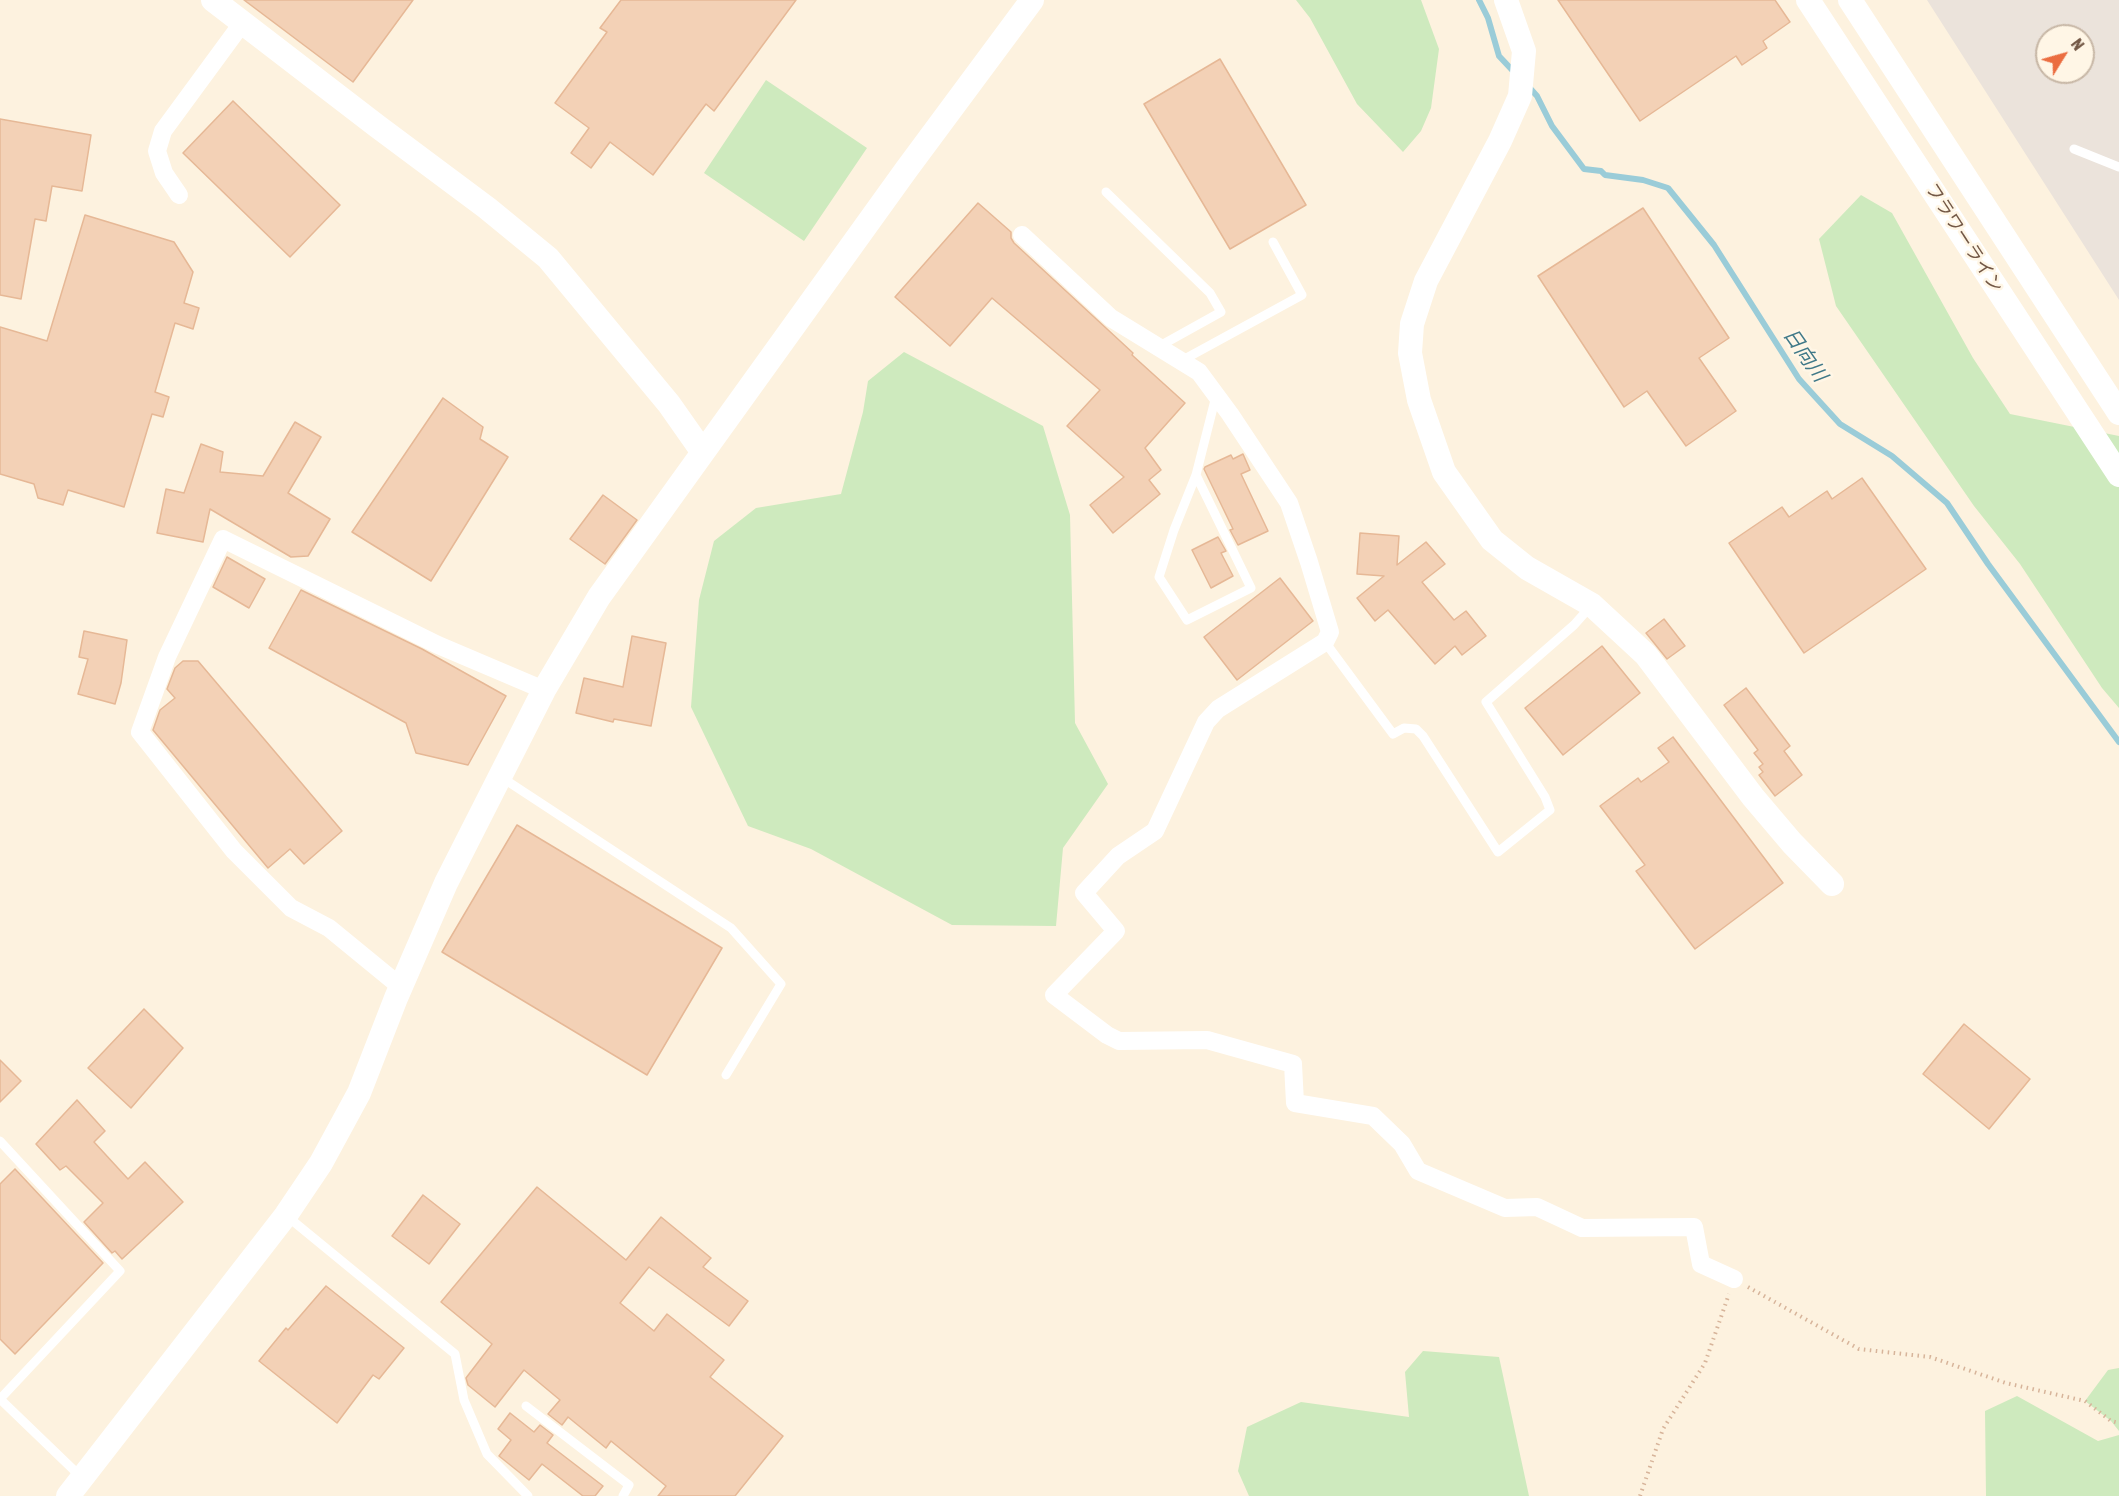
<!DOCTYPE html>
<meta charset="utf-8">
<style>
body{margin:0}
#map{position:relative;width:2119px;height:1496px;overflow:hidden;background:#fdf2df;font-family:"Asap Condensed",sans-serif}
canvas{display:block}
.north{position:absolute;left:2035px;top:24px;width:60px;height:60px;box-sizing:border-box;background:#fff6e6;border:2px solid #c7b7a6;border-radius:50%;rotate:53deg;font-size:16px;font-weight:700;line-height:24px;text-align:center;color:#735846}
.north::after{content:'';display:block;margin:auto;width:21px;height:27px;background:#eb6d40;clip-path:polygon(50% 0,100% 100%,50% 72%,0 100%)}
</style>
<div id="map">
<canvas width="2119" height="1496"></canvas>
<div class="north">N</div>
</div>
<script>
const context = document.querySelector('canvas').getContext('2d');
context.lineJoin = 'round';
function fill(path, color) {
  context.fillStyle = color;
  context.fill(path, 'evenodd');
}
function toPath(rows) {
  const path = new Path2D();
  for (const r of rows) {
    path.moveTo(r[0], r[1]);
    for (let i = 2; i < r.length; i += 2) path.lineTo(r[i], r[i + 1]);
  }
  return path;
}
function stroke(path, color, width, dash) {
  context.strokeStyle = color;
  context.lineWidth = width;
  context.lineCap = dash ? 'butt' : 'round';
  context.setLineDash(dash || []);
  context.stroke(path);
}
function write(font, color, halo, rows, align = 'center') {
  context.font = font + ' "Asap Condensed","Noto Sans JP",sans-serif';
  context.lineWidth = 5;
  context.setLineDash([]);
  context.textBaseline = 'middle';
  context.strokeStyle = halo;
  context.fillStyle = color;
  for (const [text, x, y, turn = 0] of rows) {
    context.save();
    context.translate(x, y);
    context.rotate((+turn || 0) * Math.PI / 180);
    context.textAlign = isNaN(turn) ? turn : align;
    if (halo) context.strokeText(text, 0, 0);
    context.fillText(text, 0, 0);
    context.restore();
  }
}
const industrial = toPath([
 [1927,0,2119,0,2119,300],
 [2047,36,2083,36,2083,72,2047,72]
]);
const green = toPath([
 [1296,0,1421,0,1439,49,1431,108,1421,131,1403,152,1357,104,1310,18],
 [766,80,867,148,804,241,704,173],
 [1861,195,1892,213,1973,358,2010,414,2119,436,2119,708,2102,688,2020,564,1974,506,1836,306,1819,239],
 [904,352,1043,426,1070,515,1075,723,1108,784,1063,848,1056,926,952,925,811,849,748,826,691,707,699,600,714,541,756,508,841,494,863,412,868,381],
 [1423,1351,1499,1357,1529,1496,1249,1496,1238,1471,1247,1427,1301,1402,1409,1417,1405,1372],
 [2119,1368,2119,1431,2111,1421,2085,1401,2108,1370],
 [2017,1396,2098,1441,2119,1435,2119,1496,1986,1496,1985,1411]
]);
const stream = toPath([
 [1479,0,1488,18,1499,56,1514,72],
 [1528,86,1537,96,1552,126,1584,169,1601,171,1605,175,1643,180,1668,188,1714,245,1799,379,1840,424,1892,456,1947,503,1988,564,2119,742]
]);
const building = toPath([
 [244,0,413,0,353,82,244,0],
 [621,0,796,0,714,111,706,104,653,175,610,142,591,168,571,153,589,128,555,103,607,32,600,28,621,0],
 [1558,0,1775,0,1790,22,1763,41,1767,48,1742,65,1736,56,1640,121,1558,0],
 [1220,59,1306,205,1230,249,1144,104,1220,59],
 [233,101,340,205,290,257,183,153,233,101],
 [0,119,91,135,82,191,52,186,46,221,35,219,21,299,0,295,0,119],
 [978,203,1011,232,1011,238,1014,243,1133,353,1132,355,1185,403,1145,448,1161,470,1149,480,1160,494,1113,533,1090,505,1124,477,1067,426,1100,390,992,298,950,346,895,297,978,203],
 [1643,208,1729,338,1699,358,1736,411,1686,446,1647,391,1624,407,1538,276,1643,208],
 [85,215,174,242,193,272,184,303,199,308,193,329,175,323,155,392,169,397,163,417,152,414,124,507,68,490,63,505,38,498,34,484,0,474,0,327,47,341,85,215],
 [443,398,483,427,480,439,508,457,431,581,352,532,443,398],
 [295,422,321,437,288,493,330,519,308,556,291,557,210,509,203,542,157,533,166,489,184,493,201,444,223,452,220,472,263,476,295,422],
 [1243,454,1250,470,1241,474,1268,531,1238,545,1230,530,1233,529,1204,469,1205,467,1231,455,1233,459,1243,454],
 [1862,478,1926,569,1804,653,1729,543,1782,507,1789,517,1827,491,1832,499,1862,478],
 [603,495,637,520,605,564,570,539,603,495],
 [1360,533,1399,536,1397,565,1426,542,1445,564,1422,582,1454,620,1466,611,1486,636,1462,655,1455,646,1435,664,1388,610,1375,621,1357,598,1384,576,1357,574,1360,533],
 [1218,537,1226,551,1221,553,1233,576,1211,588,1192,550,1218,537],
 [227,557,265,579,249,608,213,587,227,557],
 [1280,578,1313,621,1237,680,1204,637,1280,578],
 [301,590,422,649,506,696,468,765,416,753,406,723,269,648,301,590],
 [1664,619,1685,646,1667,659,1646,633,1664,619],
 [84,631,127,640,121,683,115,704,78,694,88,659,79,657,84,631],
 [632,636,666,643,651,726,614,719,613,722,576,713,584,678,623,687,632,636],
 [1602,646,1640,693,1563,755,1525,708,1602,646],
 [183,661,198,661,342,831,304,864,290,849,268,868,153,730,160,710,175,698,167,689,175,668,183,661],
 [1746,688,1790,746,1784,751,1802,775,1775,796,1759,775,1763,772,1759,767,1763,764,1754,753,1758,750,1724,705,1746,688],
 [1673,737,1783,883,1695,949,1636,871,1645,865,1600,806,1638,778,1641,782,1669,762,1658,748,1673,737],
 [517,825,722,948,647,1075,442,952,517,825],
 [144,1009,183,1048,131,1108,88,1068,144,1009],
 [1964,1024,2030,1079,1989,1129,1923,1074,1964,1024],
 [0,1060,21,1081,0,1102,0,1060],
 [77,1100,105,1131,94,1142,128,1179,145,1162,183,1202,122,1259,115,1251,112,1253,84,1222,103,1203,66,1166,60,1170,36,1144,77,1100],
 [15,1169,103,1263,15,1354,0,1339,0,1184,15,1169],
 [537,1187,626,1260,661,1217,711,1258,703,1267,748,1301,729,1326,649,1267,620,1303,654,1331,667,1314,724,1360,710,1377,783,1436,735,1496,658,1496,666,1486,611,1441,606,1448,568,1417,562,1425,548,1414,560,1400,524,1370,495,1407,468,1385,466,1378,492,1344,441,1302,537,1187],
 [423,1195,460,1224,429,1264,392,1236,423,1195],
 [326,1286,404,1348,379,1379,373,1375,337,1423,259,1361,286,1328,288,1330,326,1286],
 [510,1413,534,1432,540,1425,553,1435,547,1443,603,1486,595,1496,583,1496,542,1464,529,1480,499,1456,511,1440,498,1429,510,1413]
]);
const path = toPath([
 [1748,1287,1859,1349,1930,1357,2006,1383,2085,1401,2111,1421,2119,1423],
 [1640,1496,1663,1429,1705,1363,1729,1294]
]);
const lane = toPath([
 [2074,149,2119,167],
 [1106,192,1210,293,1221,312,1158,347],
 [1181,361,1302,295,1273,242],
 [1196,475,1251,588,1187,620,1159,577,1174,530,1196,475,1216,396],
 [1325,642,1393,734,1404,728,1416,729,1423,736,1498,852,1550,810,1545,797,1486,702,1574,625,1590,607],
 [501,777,731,928,781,984,726,1075],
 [0,1141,120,1271,0,1399],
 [288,1217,455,1354,464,1400,487,1454,528,1496],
 [0,1399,81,1477],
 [526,1406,629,1485,623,1496]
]);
const street = toPath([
 [179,195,164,173,157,151,163,131,243,22],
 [1022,235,1111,318,1199,372,1230,414,1289,503,1309,562,1330,632,1325,642,1218,709,1206,722,1155,831,1118,856,1084,893,1116,931,1054,995,1107,1035,1119,1041,1207,1040,1293,1064,1295,1103,1373,1116,1402,1144,1418,1171,1505,1208,1537,1207,1582,1228,1694,1227,1701,1264,1734,1279],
 [401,987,329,928,291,908,234,851,140,732,167,657,223,539,438,645,544,690]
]);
const secondary = toPath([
 [213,0,377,126,487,208,548,258,669,404,702,451],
 [1506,0,1524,51,1520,96,1500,141,1426,281,1412,324,1410,353,1419,400,1444,472,1492,540,1527,568,1592,605,1646,655,1753,797,1792,843,1832,884],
 [1808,0,2119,475],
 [1850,0,2119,413],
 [68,1496,286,1215,321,1163,359,1093,396,998,446,883,544,690,599,597,906,170,1032,0]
]);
const streetNames = [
 ["フラワーライン",1964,238,57]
];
const waterNames = [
 ["日向川",1805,355,55]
];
fill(industrial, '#ebe3db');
fill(green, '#ceeabe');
stroke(stream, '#9accd8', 6);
fill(building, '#f3d1b6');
stroke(building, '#e6b896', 1.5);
stroke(path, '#d7b49a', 4, [1.5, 4.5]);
stroke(lane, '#fff', 9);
stroke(street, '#fff', 18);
stroke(secondary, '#fff', 24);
write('18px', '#735846', '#fff6e6', streetNames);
write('italic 20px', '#407988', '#fff6e6', waterNames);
</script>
